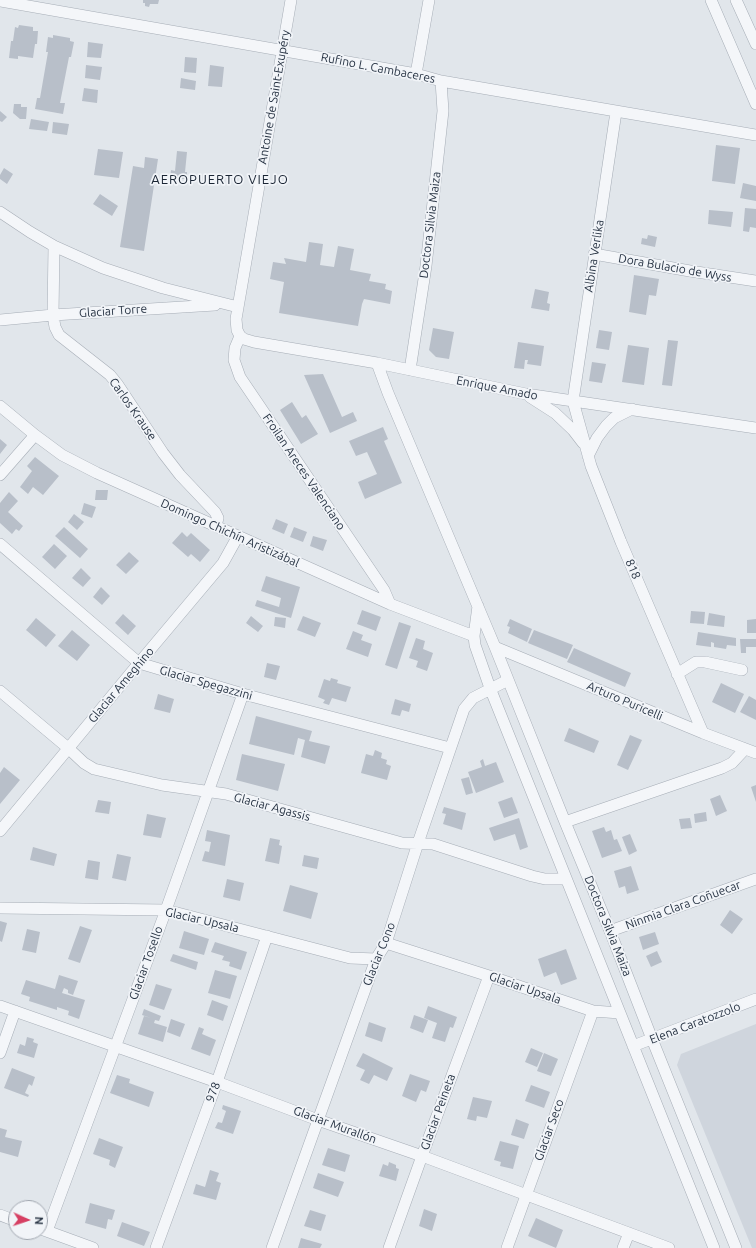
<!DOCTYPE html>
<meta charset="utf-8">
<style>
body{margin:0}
#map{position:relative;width:756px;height:1248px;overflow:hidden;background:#e1e6eb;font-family:Ubuntu,sans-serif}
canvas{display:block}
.north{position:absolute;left:8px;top:1200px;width:40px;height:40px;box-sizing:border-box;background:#f1f4f8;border:1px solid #a1a7b0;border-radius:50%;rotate:93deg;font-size:11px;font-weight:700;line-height:16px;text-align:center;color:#283444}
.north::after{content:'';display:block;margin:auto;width:14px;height:18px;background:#d63f63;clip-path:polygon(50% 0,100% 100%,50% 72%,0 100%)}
</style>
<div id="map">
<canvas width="756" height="1248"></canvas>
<div class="north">N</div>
</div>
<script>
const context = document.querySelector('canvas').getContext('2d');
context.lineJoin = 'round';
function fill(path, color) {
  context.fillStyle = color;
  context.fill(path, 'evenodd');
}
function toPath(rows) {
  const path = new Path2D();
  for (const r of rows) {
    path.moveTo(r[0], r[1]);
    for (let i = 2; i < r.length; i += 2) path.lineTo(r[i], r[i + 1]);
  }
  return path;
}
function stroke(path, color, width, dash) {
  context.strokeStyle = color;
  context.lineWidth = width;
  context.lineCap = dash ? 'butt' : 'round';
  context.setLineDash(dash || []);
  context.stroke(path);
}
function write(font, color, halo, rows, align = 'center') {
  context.font = font + ' Ubuntu,sans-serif';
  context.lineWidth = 3.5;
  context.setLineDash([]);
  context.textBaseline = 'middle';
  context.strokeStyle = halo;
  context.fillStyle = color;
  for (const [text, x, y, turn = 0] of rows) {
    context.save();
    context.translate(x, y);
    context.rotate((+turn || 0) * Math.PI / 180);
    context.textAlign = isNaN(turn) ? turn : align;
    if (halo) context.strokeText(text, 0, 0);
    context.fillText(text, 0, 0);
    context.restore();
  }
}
const built = toPath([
 [756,1024,756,1248,752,1248,677,1065,681,1054]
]);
const building = toPath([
 [143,0,159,0,158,4,150,4,149,7,145,6,145,3,143,3],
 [19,25,33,27,33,31,38,31,37,44,35,44,33,58,18,56,18,59,9,58,11,41,13,41,15,27,18,28],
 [53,35,70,38,70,41,74,42,71,57,69,57,60,103,65,103,63,114,35,109,37,98,40,98,48,52,46,52,48,37,53,38],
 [88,42,103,44,101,58,87,57],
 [185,57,197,58,196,73,184,72],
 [86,65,102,67,100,80,85,78],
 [210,65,224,67,222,87,208,86],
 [181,78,196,81,195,90,180,88],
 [84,88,98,90,97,103,82,101],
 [14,104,21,104,21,107,27,107,26,119,20,119,13,113],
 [0,111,7,117,2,122,0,121],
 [31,119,49,122,47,131,29,129],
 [53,122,69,124,67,135,52,133],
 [716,145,740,148,735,184,712,181],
 [98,149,123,152,119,178,94,175],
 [177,151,187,152,185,172,187,172,187,179,170,178,171,170,175,171],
 [145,157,158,159,144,251,120,247,133,166,144,168],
 [4,168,13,174,7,184,0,179,0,175],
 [743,183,756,186,756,201,740,198],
 [100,194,118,206,112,216,93,204],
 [745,208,756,209,756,228,750,227,749,232,743,231],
 [709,210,733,212,731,227,708,224],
 [648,235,657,237,655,247,641,244,642,238,647,239],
 [309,242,323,244,320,265,334,267,338,246,354,249,350,270,371,274,369,281,386,284,385,289,392,291,390,304,364,299,362,304,358,326,279,313,284,282,270,279,273,262,286,264,284,258,306,262],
 [634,275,659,279,656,296,649,295,646,315,629,312],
 [535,289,549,292,547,303,550,304,549,311,531,308],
 [433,328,454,332,449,359,436,357,429,350],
 [599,330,612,332,609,350,596,348],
 [668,340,678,341,672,386,662,385],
 [518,342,544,346,541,366,527,364,528,360,525,360,524,369,514,368],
 [628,345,649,348,644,385,622,382],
 [592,362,606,364,602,383,589,381],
 [323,374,342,417,353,412,357,421,330,433,304,375],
 [292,402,302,418,306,415,318,434,301,444,280,410],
 [383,427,388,439,384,441,402,483,365,499,358,482,377,474,367,452,356,456,349,441],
 [0,439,7,445,0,454],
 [35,457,59,476,43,495,33,487,28,494,20,487,32,471,27,466],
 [96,490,108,490,107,500,95,500],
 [9,492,18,501,8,512,23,526,19,531,16,529,12,534,0,523,0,503],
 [84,503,96,507,92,518,81,514],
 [74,514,84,522,77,530,68,522],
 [276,519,288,524,284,534,272,529],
 [64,527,88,549,80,558,55,536],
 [294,527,307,532,303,542,290,537],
 [182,532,187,537,191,533,210,550,200,562,191,554,188,557,172,543],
 [313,536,327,540,323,551,310,546],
 [54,544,67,556,55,569,42,557],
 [129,552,139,561,126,574,116,565],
 [81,568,91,578,83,587,72,578],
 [266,576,300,587,291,618,255,606,257,600,279,607,281,598,261,591],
 [101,587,110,596,102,605,93,597],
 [362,610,381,617,376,631,357,624],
 [691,611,705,612,704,624,690,623],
 [709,613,725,616,724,627,707,625],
 [123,614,136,626,128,635,115,623],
 [251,616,263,626,258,632,246,623],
 [303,616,321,623,315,637,297,630],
 [275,617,286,618,285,628,274,626],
 [36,618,56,635,46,647,26,630],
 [510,619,532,629,527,642,508,633,510,627,507,626],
 [756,619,756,633,747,633,747,620],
 [399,622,411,626,397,669,385,665],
 [72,630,90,645,77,661,58,646],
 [534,630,573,645,567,659,528,643],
 [353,631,363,635,361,640,372,644,368,657,346,649],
 [698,632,736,638,736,646,727,645,726,649,714,647,714,643,711,642,711,647,696,645],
 [416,638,425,641,423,649,433,653,427,671,416,667,418,661,409,658],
 [740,639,756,639,756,647,746,647,746,653,741,653],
 [574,648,631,673,625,687,567,662],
 [267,663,280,666,276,680,264,677],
 [331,678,338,680,337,683,351,687,346,702,332,698,329,705,323,703,325,700,318,697,324,679,330,681],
 [721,683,744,694,735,713,712,702],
 [158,694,174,699,170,713,154,709],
 [749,696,756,700,756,720,740,712],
 [395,699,411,704,409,712,402,710,400,716,391,714],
 [256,716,312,731,309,741,330,746,325,764,301,757,305,740,298,738,294,755,249,744],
 [569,728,599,741,594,753,564,741],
 [630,735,642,740,628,770,617,765],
 [375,750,382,753,381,758,387,760,386,764,391,766,387,780,361,773,366,754,373,756],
 [242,754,285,764,278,791,236,780],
 [483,759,485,766,496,762,504,782,476,793,468,772,482,767,480,761],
 [4,767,20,780,0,804,0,773],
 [469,777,473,793,466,795,461,779],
 [756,785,756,802,751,787],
 [720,795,727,811,716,816,710,799],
 [512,797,518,813,504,818,498,802],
 [98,800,111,802,109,814,95,812],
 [444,807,466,813,462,830,443,824,446,814,442,813],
 [706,812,707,821,695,823,694,814],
 [147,814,166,818,161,838,143,835],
 [519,818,528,847,520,850,515,834,494,841,489,828],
 [690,818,692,828,681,829,679,819],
 [604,827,606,832,611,830,614,840,617,839,622,851,602,858,592,831],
 [207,830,230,835,225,866,202,861,205,851,209,852,211,842,205,841],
 [630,834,637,851,629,855,622,837],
 [270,838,280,840,279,845,282,846,279,864,265,861],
 [33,847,57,854,54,866,30,860],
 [117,854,131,857,126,881,112,878],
 [304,855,319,858,317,869,302,866],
 [88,860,100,862,98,880,85,878],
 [631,866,639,890,627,894,625,886,619,888,614,871],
 [227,879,244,883,240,901,223,897],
 [290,885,318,893,311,919,283,911],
 [730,910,743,919,732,934,720,925],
 [0,921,7,923,2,942,0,941],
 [80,926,92,930,80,963,68,959],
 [27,929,40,932,36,953,22,950],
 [184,931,209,939,204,955,179,948],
 [655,932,659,944,643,950,639,937],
 [215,942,247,952,241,970,229,966,230,962,222,960,224,956,211,952],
 [566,949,577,979,561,985,556,972,544,977,538,959],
 [657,951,662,962,651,967,646,956],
 [173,954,198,962,196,970,170,961],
 [215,970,237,976,230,999,208,993],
 [59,975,78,981,73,995,68,993,68,990,64,988,62,993,85,1000,79,1019,68,1015,69,1011,57,1007,57,1010,29,1001,30,997,21,994,26,980,55,989],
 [156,984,172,989,164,1010,149,1005],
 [212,1000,228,1006,223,1021,207,1015],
 [428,1006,457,1017,453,1028,450,1027,445,1042,432,1038,437,1023,424,1018],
 [144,1009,161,1016,159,1021,155,1020,154,1023,167,1027,163,1042,138,1034,144,1016,151,1018,142,1015],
 [414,1015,428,1020,423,1033,410,1028],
 [171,1019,185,1024,180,1037,167,1032],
 [369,1022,386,1028,382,1042,365,1036],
 [199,1027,204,1029,202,1034,216,1040,210,1056,191,1049],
 [27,1037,34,1039,33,1042,38,1044,34,1058,17,1053,20,1044,25,1046],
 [531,1048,543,1053,537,1067,525,1062],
 [363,1053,393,1068,387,1081,374,1075,369,1084,360,1080,365,1070,356,1066],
 [544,1053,558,1059,551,1076,537,1071],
 [12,1068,35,1077,32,1086,29,1084,25,1093,29,1095,28,1097,4,1088],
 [410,1074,430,1081,426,1092,421,1090,416,1102,402,1096],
 [117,1075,130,1079,129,1083,154,1092,149,1107,110,1093],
 [531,1085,550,1092,544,1108,525,1101],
 [473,1097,492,1101,487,1118,477,1116,476,1121,467,1119],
 [223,1105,241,1111,233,1134,215,1128,218,1122,222,1123,226,1111,222,1109],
 [516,1119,529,1124,524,1139,511,1135],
 [0,1128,7,1130,5,1137,22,1141,18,1157,0,1152],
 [99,1138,123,1147,115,1168,109,1165,110,1160,93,1154],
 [500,1141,519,1146,513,1169,500,1166,501,1162,494,1160],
 [328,1148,350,1155,345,1172,322,1165],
 [389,1162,396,1165,396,1168,399,1169,396,1181,379,1176,383,1164,388,1166],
 [210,1170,219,1173,216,1181,221,1183,216,1200,193,1194,196,1184,205,1187],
 [318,1173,344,1182,338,1197,313,1188],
 [90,1203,115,1210,112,1220,108,1219,106,1229,85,1223],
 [424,1209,437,1214,432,1231,419,1226],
 [310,1210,326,1215,321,1231,304,1226],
 [536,1218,563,1230,556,1248,528,1236],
 [122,1222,150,1232,144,1246,117,1236],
 [301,1238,322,1244,320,1248,298,1248]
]);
const minor = toPath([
 [291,0,236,319,237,330,240,336,244,339,254,342,377,363,526,394,756,428],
 [711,0,756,104],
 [736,0,756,44],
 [0,1,416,74,441,81,756,135],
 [416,74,429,0],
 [616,112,573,401,591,466,621,542,703,733],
 [0,212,30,232,54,246,103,268,163,288,238,307],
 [54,246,53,315,55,327,59,335,110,375,118,385,163,453,180,475,215,512,218,518,216,526],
 [594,254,690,271,756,281],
 [0,320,53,315,215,305],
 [240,336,235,348,234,360,240,377,384,590,390,604],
 [377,363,388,393,495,647,565,822,610,931,652,1039,736,1248],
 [410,370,426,266,443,111,441,81],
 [530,397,555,413,573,430,583,443],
 [0,406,35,435,62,455,97,473,390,604,474,636],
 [588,456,597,438,606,426,614,418,632,409],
 [0,475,35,435],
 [0,544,139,663,243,694,450,748],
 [478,606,474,636,475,645,490,688,714,1248],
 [495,647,703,733,756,753],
 [677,674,696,662,705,662,742,670],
 [0,691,68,748,84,763,94,769,162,785,226,794,402,843,433,844,532,876,545,879,566,879],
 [565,822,722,768,732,763,745,749],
 [0,831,139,663,223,563,238,536],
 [0,908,166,910,350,958,376,959],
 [610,931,756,879],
 [386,943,489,976,593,1011,620,1013],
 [0,1006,217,1082,318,1120,422,1156,669,1248],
 [633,1046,756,999],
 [0,1053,15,1011],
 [0,1215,16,1221],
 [41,1229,93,1248],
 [47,1231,166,910,243,694],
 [156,1248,217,1082,267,936],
 [272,1248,376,959,386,943,418,843,464,709,473,698,508,680],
 [389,1248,422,1156,489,976],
 [507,1248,593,1011],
 [623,1248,629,1233]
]);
const streetNames = [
 ["Rufino L. Cambaceres",378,68,11],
 ["Antoine de Saint-Exupéry",274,97,-80],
 ["Doctora Silvia Maiza",430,225,-83],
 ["Albina Verlika",594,256,-81],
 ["Dora Bulacio de Wyss",675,268,10],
 ["Glaciar Torre",113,311,-4],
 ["Enrique Amado",497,388,11],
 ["Carlos Krause",133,409,55],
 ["Froilan Areces Valenciano",304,472,56],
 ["Domingo Chichín Aristizábal",230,533,24],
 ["818",633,569,67],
 ["Glaciar Spegazzini",206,683,16],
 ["Glaciar Ameghino",121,685,-50],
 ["Arturo Puricelli",625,701,23],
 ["Glaciar Agassis",272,807,15],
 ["Ninmia Clara Coñuecar",683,905,-20],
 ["Glaciar Upsala",202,920,13],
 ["Doctora Silvia Maiza",608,926,68],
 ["Glaciar Cono",379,954,-68],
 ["Glaciar Tosello",146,963,-70],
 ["Glaciar Upsala",525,988,19],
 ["Elena Caratozzolo",695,1023,-21],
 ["978",213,1092,-70],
 ["Glaciar Peineta",438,1112,-70],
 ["Glaciar Murallón",335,1125,20],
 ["Glaciar Seco",549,1130,-70]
];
const neighbourhoodNames = [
 ["AEROPUERTO VIEJO",220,180]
];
fill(built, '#cfd5dd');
fill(building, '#b8bfc9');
stroke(minor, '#a6adb6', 12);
stroke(minor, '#f4f6f9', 11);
write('12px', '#283444', '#f1f4f8', streetNames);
context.letterSpacing = '1px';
write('13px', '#1a2534', '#f1f4f8', neighbourhoodNames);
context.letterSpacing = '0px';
</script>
